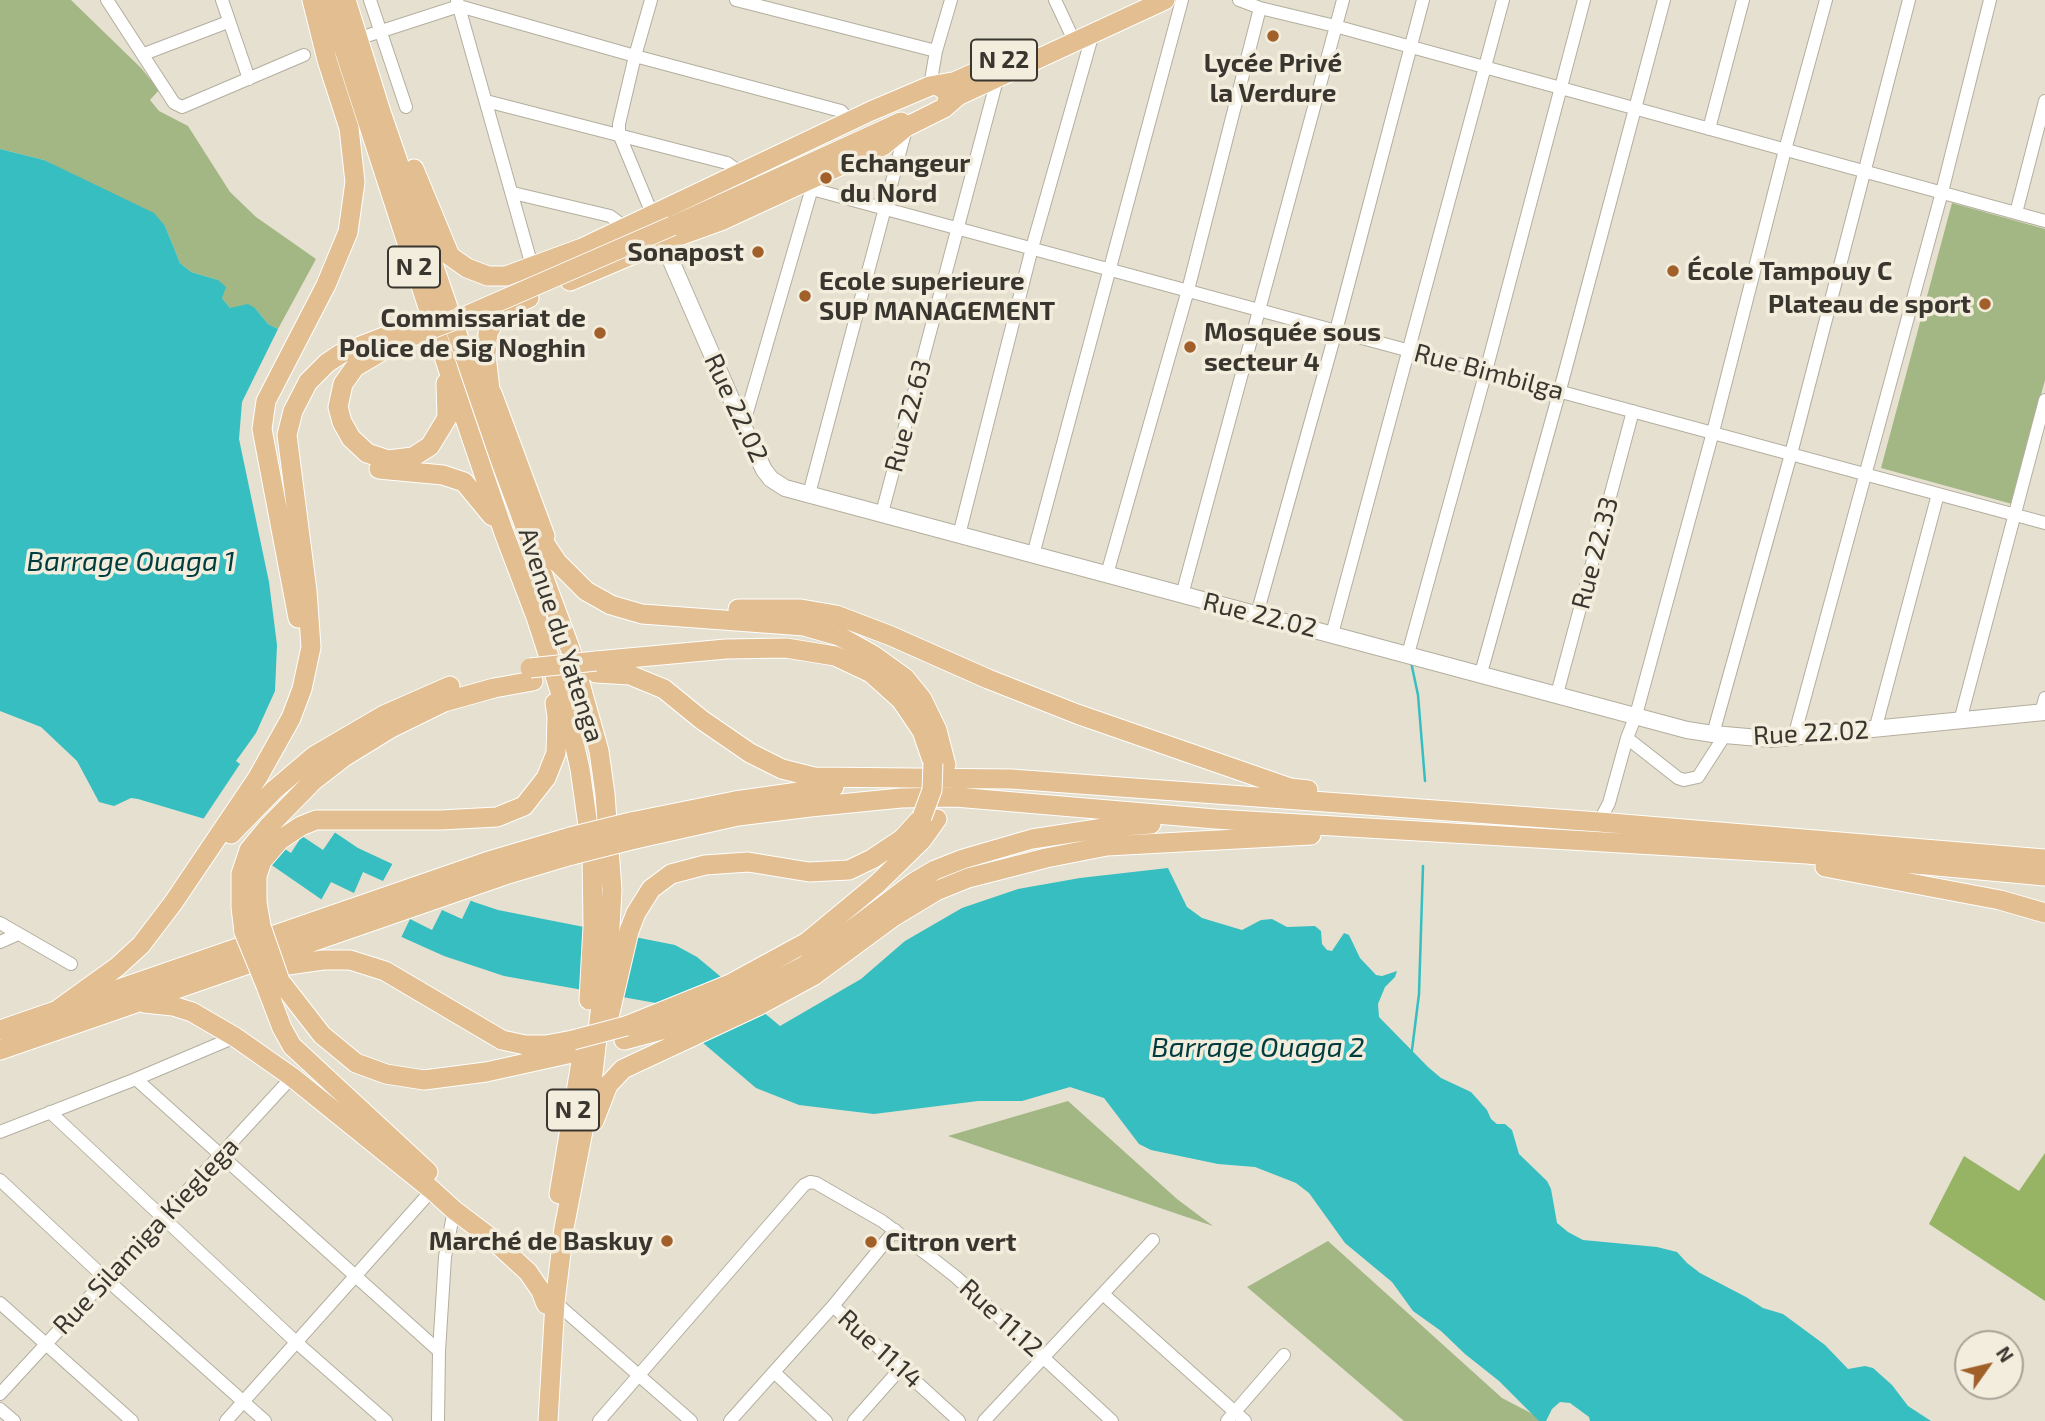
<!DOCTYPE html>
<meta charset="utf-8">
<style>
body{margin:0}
#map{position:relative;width:2045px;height:1421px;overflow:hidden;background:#e6e0d0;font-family:"Exo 2",sans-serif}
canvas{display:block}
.north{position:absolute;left:1954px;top:1330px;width:70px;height:70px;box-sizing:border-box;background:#f3eddd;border:2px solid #a9a498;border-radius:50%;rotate:56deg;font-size:19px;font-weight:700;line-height:28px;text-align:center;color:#393630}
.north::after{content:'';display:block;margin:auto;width:24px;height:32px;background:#a1602a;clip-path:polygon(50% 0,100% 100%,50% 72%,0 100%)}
</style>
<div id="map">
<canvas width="2045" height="1421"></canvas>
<div class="north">N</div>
</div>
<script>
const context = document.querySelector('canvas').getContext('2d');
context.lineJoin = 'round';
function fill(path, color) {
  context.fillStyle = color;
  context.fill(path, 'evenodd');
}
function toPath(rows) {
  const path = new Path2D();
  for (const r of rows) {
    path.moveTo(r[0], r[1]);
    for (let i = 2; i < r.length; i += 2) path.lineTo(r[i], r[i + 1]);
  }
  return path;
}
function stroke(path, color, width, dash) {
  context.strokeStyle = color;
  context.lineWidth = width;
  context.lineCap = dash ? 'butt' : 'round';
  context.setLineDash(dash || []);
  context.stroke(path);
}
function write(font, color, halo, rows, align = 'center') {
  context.font = font + ' "Exo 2",sans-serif';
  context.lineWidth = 7;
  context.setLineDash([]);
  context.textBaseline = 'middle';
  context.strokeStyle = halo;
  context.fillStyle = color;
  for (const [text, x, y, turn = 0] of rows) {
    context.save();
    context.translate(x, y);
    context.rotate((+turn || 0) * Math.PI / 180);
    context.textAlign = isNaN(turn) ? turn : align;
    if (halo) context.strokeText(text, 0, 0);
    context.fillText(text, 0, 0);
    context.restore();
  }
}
const green = toPath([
 [0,0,71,0,141,68,159,90,150,100,159,111,188,126,230,192,256,217,316,259,278,329,268,324,255,308,230,308,222,298,218,280,191,272,180,263,165,226,44,160,0,149],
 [1952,203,2045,229,2045,380,2012,504,1881,468],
 [1068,1101,1177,1199,1213,1226,948,1136],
 [1328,1241,1502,1398,1546,1421,1404,1421,1247,1287]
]);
const forest = toPath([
 [2045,1153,2045,1301,1929,1224,1964,1156,2019,1191]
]);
const water = toPath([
 [0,149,44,160,154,213,165,226,180,263,191,272,218,280,226,287,222,298,230,308,248,304,255,308,268,324,278,329,242,402,239,439,269,582,277,645,275,691,256,733,236,761,303,811,358,848,474,902,498,910,675,945,697,957,780,1026,861,979,905,941,962,908,1018,889,1080,878,1168,868,1187,907,1202,918,1242,930,1261,920,1272,919,1287,927,1315,926,1321,931,1322,944,1327,950,1332,951,1344,933,1349,935,1360,958,1376,975,1382,976,1397,971,1395,977,1385,987,1378,1004,1379,1017,1428,1067,1441,1078,1471,1092,1487,1110,1491,1119,1497,1124,1505,1124,1512,1130,1519,1154,1547,1181,1551,1189,1557,1223,1568,1232,1583,1240,1657,1247,1677,1252,1687,1263,1700,1273,1746,1297,1763,1308,1783,1314,1825,1345,1848,1369,1865,1366,1873,1368,1892,1385,1908,1406,1931,1421,1590,1421,1589,1417,1570,1403,1560,1402,1552,1409,1546,1421,1539,1421,1499,1381,1465,1354,1441,1331,1413,1311,1392,1282,1345,1243,1309,1193,1296,1183,1255,1167,1218,1164,1151,1150,1139,1144,1104,1098,1070,1087,1022,1101,978,1101,874,1114,799,1105,756,1088,656,1003,504,976,444,956,328,904,205,819,138,799,131,798,114,806,99,802,77,761,41,727,0,711]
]);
const pier = toPath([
 [242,761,270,783,230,840,202,821],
 [281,792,336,831,323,850,302,836,291,853,280,846,266,865,236,842],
 [394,861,472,898,462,919,442,910,432,930,410,919,400,940,320,902,331,882,354,893,363,872,383,881]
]);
const stream = toPath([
 [1411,662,1418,695,1425,781],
 [1412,1050,1419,994,1423,866]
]);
const street = toPath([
 [107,0,174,103,182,107,304,55],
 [222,0,249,79],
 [370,0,406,107],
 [457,0,532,266],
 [651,0,635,56,619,124,619,134,653,216],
 [736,0,936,51],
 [1055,0,1070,32],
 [1239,0,1260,8,1335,26,2045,221],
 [357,39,459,6,635,56,841,111,850,121],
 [144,54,228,22],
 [930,86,936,51,951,0],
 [486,101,727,163,734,168,738,175],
 [1709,129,1743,0],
 [812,189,2045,523],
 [513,193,610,216,618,222,622,229],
 [2016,213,2045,101],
 [743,426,814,181],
 [809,494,906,129],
 [882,513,998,76],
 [959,535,1032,248,1093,33],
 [1033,555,1182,0],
 [1107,574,1188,290,1260,8],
 [1182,595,1343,0],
 [1257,614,1336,331,1423,0],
 [1332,634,1503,0],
 [1408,654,1486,371,1584,0],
 [1481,673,1560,390,1664,0],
 [1557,694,1633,411],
 [2041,713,2045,698],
 [1960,721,2045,400],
 [1875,730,1938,494],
 [1713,734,1791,454,1909,0],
 [1794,737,1942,192,1990,0],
 [1627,738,1678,778,1684,780,1698,777,1725,735],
 [1599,822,1609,803,1627,738,1636,715,1713,432,1785,150,1826,0],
 [0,923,71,964],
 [0,942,18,934],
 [136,1079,439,1351],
 [50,1112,296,1342,386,1421],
 [0,1132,136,1079,235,1037],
 [0,1180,106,1279,265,1421],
 [1103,1294,1245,1421],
 [555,1302,691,1421],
 [0,1303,132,1421],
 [833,1306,959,1421],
 [774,1372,826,1421],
 [0,1394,292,1077],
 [0,1409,14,1421],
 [226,1421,432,1190],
 [438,1421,439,1351,445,1257,454,1210],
 [599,1421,804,1185,810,1182,816,1183,882,1221,933,1259,956,1277,1112,1421],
 [730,1421,833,1306,895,1230],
 [854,1421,901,1368],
 [984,1421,1153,1240],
 [1227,1421,1284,1355]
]);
const secondary = toPath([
 [658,231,743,426,764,470,771,479,785,488,1687,730,1713,734,1771,739,2045,712]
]);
const primary = toPath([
 [328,0,451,378,504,533,536,617,568,716,580,769,592,854,593,926,589,1000],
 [346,0,381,112,501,462,571,651,599,751,605,794,612,890,610,927,591,1090,564,1228,555,1302,548,1421],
 [941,88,996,63],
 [947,101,1165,0],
 [414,169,450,256,467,268,488,276,506,276,582,248,871,111,930,86,952,82],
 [673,226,901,122],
 [570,281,662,242,723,220,883,146,906,127,944,108,959,95],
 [394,344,355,367,343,384,338,407,342,422,351,438,367,453,388,460,413,457,430,446,447,418,446,383],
 [492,393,545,536],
 [492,407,486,355,488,333,495,320,508,307,529,298],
 [379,469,443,475,464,482,492,516],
 [534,527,557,562,586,591,611,605,642,614,804,626,839,636,873,655,905,678,922,699,937,730,946,765],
 [738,609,801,609,836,615,891,636,988,679,1077,714,1290,788,1308,790],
 [298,618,262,429,266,401,326,285,348,232,355,182,349,128,327,60,312,0],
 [596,661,726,649,786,648,835,656,871,673,901,700,922,731,933,763],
 [596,673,630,675,664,689,702,720,750,753,782,769,814,777,1011,779,1599,822,2045,859],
 [631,822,735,801,834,787],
 [231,834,274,790,314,756,384,715,450,686],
 [631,840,738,816,810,807,901,798,955,797,1215,819,1807,854,2045,876],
 [1825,867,2000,900,2045,913],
 [261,926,257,902,257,876,262,861,280,840,301,826,316,820,441,820,497,817,524,806,546,778,556,753,557,717,555,703],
 [244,932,241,907,241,874,249,850,268,827,313,781,344,757,391,728,444,702,494,688,533,681],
 [260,969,323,960,350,960,385,971,502,1040,525,1045,546,1045,573,1040],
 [280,981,322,1035,356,1063,386,1074,424,1080,486,1072,572,1053],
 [266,986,282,1028,292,1046,428,1172],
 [144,1003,173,1006,192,1012,235,1037,292,1077,432,1190,454,1210,491,1238,528,1272,541,1291,546,1304],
 [60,1008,117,967,141,945,173,903,258,777,291,718,302,689,311,647,307,591,287,435,293,411,308,382,327,363,342,353,407,328],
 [608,1021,629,931,636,913,651,889,671,874,705,865,748,862,809,872,849,870,872,859,902,839,922,817],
 [626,1026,730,984,807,942,877,884,922,840,937,819],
 [0,1030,492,860,570,837],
 [624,1040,676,1026,745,996,804,966,913,883,935,870,963,859,1032,839,1110,827,1151,824],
 [0,1050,505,875,572,855],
 [594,1121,608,1085,623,1069,758,1006,813,976,893,917,936,891,968,878,1046,858,1107,846,1311,835],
 [559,1194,584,1044]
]);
const primaryBridge = toPath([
 [410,337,468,315,672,226],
 [530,668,596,661],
 [922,817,932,790,933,763],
 [570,837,631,822],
 [572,855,631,840],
 [261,926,280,981],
 [244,932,266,986],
 [573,1040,626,1026]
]);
const markers = [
 [1273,36,7,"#a1602a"],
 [826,178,7,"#a1602a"],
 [758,252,7,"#a1602a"],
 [1673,271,7,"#a1602a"],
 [805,296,7,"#a1602a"],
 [1985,304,7,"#a1602a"],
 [600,333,7,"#a1602a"],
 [1190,347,7,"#a1602a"],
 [667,1241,7,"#a1602a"],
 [871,1242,7,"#a1602a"]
];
const shields = [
 [1004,60,66],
 [414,267,52],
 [573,1110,52]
];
const shieldNames = [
 ["N 22",1004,60],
 ["N 2",414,267],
 ["N 2",573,1110]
];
const poiNames = [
 ["Lycée Privé",1273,63,"center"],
 ["la Verdure",1273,93,"center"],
 ["Echangeur",840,163],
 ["du Nord",840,193],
 ["Sonapost",744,252,"right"],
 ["École Tampouy C",1687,271],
 ["Ecole superieure",819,281],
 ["SUP MANAGEMENT",819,311],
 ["Plateau de sport",1971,304,"right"],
 ["Commissariat de",586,318,"right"],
 ["Police de Sig Noghin",586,348,"right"],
 ["Mosquée sous",1204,332],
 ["secteur 4",1204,362],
 ["Marché de Baskuy",653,1241,"right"],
 ["Citron vert",885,1242]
];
const streetNames = [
 ["Rue Bimbilga",1489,372,15],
 ["Rue 22.02",736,408,65],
 ["Rue 22.63",908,416,-75],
 ["Rue 22.33",1595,553,-75],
 ["Rue 22.02",1260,615,14],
 ["Avenue du Yatenga",561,635,72],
 ["Rue 22.02",1811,733,-3],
 ["Rue Silamiga Kieglega",146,1236,-47],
 ["Rue 11.12",1001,1318,42],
 ["Rue 11.14",880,1349,42]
];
const waterNames = [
 ["Barrage Ouaga 1",131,562],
 ["Barrage Ouaga 2",1258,1048]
];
fill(green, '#a2b783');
fill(forest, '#96b464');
fill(water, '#36bec1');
fill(pier, '#e6e0d0');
stroke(stream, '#36bec1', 2.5);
stroke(street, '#b3ae9e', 14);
stroke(secondary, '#b3ae9e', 18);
stroke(primary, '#fff', 21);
stroke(street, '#fff', 12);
stroke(secondary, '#fff', 16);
stroke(primary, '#e2be91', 19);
stroke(primaryBridge, '#fff', 21, []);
stroke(primaryBridge, '#e2be91', 19);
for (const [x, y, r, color] of markers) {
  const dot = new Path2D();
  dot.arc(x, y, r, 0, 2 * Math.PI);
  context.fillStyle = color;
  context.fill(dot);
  stroke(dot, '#f3eddd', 2.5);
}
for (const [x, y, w] of shields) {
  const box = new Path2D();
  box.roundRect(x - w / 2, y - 20.5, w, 41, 5);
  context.fillStyle = '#f3eddd';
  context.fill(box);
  stroke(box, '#393630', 2);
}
write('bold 24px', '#393630', null, shieldNames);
write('bold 26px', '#393630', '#f3eddd', poiNames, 'left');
write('26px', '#393630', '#f3eddd', streetNames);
write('italic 28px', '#003d3f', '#f3eddd', waterNames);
</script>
